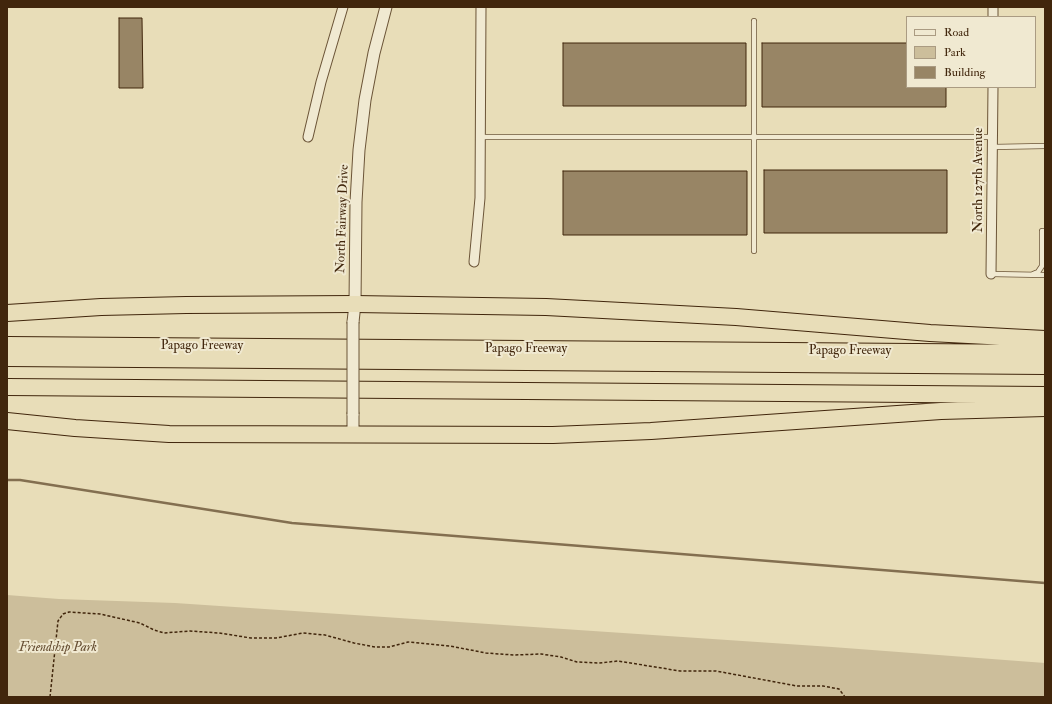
<!DOCTYPE html>
<style>
body{margin:0}
#map{position:relative;width:1052px;height:704px;overflow:hidden;background:#e8ddb8;font-family:"IM FELL Double Pica",serif}
canvas{display:block}
.frame{position:absolute;inset:0;border:8px solid #41260c;pointer-events:none}
.legend{position:absolute;left:906px;top:16px;width:130px;height:72px;box-sizing:border-box;background:#f0e9d1;border:1px solid #aa9b82;margin:0;padding:5px 7px;list-style:none;font-size:12px;color:#41260c}
.legend li{display:flex;align-items:center;gap:8px;height:20px}
.legend b{width:20px;border:1px solid #aa9b82}
</style>
<div id="map">
<canvas width="1052" height="704"></canvas>
<div class="frame"></div>
<ul class="legend">
<li><b style="height:5px;background:#f0e9d1"></b>Road</li>
<li><b style="height:11px;background:#ccbe9b"></b>Park</li>
<li><b style="height:11px;background:#988565"></b>Building</li>
</ul>
</div>
<script>
const context = document.querySelector('canvas').getContext('2d');
context.lineJoin = 'round';
function fill(path, color) {
  context.fillStyle = color;
  context.fill(path, 'evenodd');
}
function toPath(rows) {
  const path = new Path2D();
  for (const r of rows) {
    path.moveTo(r[0], r[1]);
    for (let i = 2; i < r.length; i += 2) path.lineTo(r[i], r[i + 1]);
  }
  return path;
}
function stroke(path, color, width, dash) {
  context.strokeStyle = color;
  context.lineWidth = width;
  context.lineCap = dash ? 'butt' : 'round';
  context.setLineDash(dash || []);
  context.stroke(path);
}
function write(font, color, halo, rows, align = 'center') {
  context.font = font + ' "IM FELL Double Pica",serif';
  context.lineWidth = 4;
  context.setLineDash([]);
  context.textBaseline = 'middle';
  context.strokeStyle = halo;
  context.fillStyle = color;
  for (const [text, x, y, turn = 0] of rows) {
    context.save();
    context.translate(x, y);
    context.rotate((+turn || 0) * Math.PI / 180);
    context.textAlign = isNaN(turn) ? turn : align;
    if (halo) context.strokeText(text, 0, 0);
    context.fillText(text, 0, 0);
    context.restore();
  }
}
const green = toPath([
 [7,595,59,599,175,603,832,647,1045,663,1045,697,7,697]
]);
const stream = toPath([
 [7,480,20,480,292,523,1045,583]
]);
const building = toPath([
 [119,18,142,18,143,88,119,88,119,18],
 [563,43,746,43,746,106,563,106,563,43],
 [762,43,907,43,907,87,946,87,946,107,762,107,762,43],
 [764,170,947,170,947,233,764,233,764,170],
 [563,171,747,171,747,235,563,235,563,171]
]);
const path = toPath([
 [50,697,58,621,63,614,69,612,100,614,140,623,154,630,164,633,190,631,219,633,251,638,276,638,303,633,325,635,354,643,375,647,389,647,408,642,450,646,486,653,514,655,541,654,561,657,577,662,599,663,618,661,680,671,716,671,797,686,823,686,839,689,845,697]
]);
const service = toPath([
 [754,21,754,251],
 [481,137,992,137],
 [992,147,1045,146],
 [991,274,1045,275],
 [1033,274,1038,272,1042,266,1042,231,1045,231]
]);
const minor = toPath([
 [993,17,993,7],
 [308,137,321,82,343,7],
 [474,262,480,198,481,7],
 [991,274,993,87]
]);
const tertiary = toPath([
 [353,322,355,304,356,202,359,150,365,100,374,53,386,7],
 [353,414,353,434]
]);
const motorway = toPath([
 [7,313,101,307,186,305,355,304,546,307,736,317,930,333,1045,339],
 [7,345,1045,353],
 [7,358,1045,366],
 [7,387,1045,395],
 [7,421,75,428,169,434,553,435,651,431,941,411,1045,408]
]);
const tertiaryBridge = toPath([
 [353,414,353,322]
]);
const streetNames = [
 ["North 127th Avenue",979,180,-90],
 ["North Fairway Drive",343,219,-88],
 ["Papago Freeway",202,346],
 ["Papago Freeway",526,349],
 ["Papago Freeway",850,351]
];
const parkNames = [
 ["Friendship Park",58,648]
];
fill(green, '#ccbe9b');
stroke(stream, '#836f50', 2.5);
fill(building, '#988565');
stroke(building, '#41260c', 1);
stroke(service, '#6b5437', 6);
stroke(minor, '#6b5437', 11);
stroke(tertiary, '#6b5437', 13);
stroke(motorway, '#41260c', 18);
stroke(path, '#41260c', 1.5, [3, 2]);
stroke(service, '#f0e9d1', 4.5);
stroke(minor, '#f0e9d1', 9);
stroke(tertiary, '#f0e9d1', 11);
stroke(motorway, '#e8ddb8', 16);
stroke(tertiaryBridge, '#6b5437', 13, []);
stroke(tertiaryBridge, '#f0e9d1', 11);
write('13px', '#41260c', '#f0e9d1', streetNames);
write('italic 13px', '#644c30', '#f0e9d1', parkNames);
</script>
